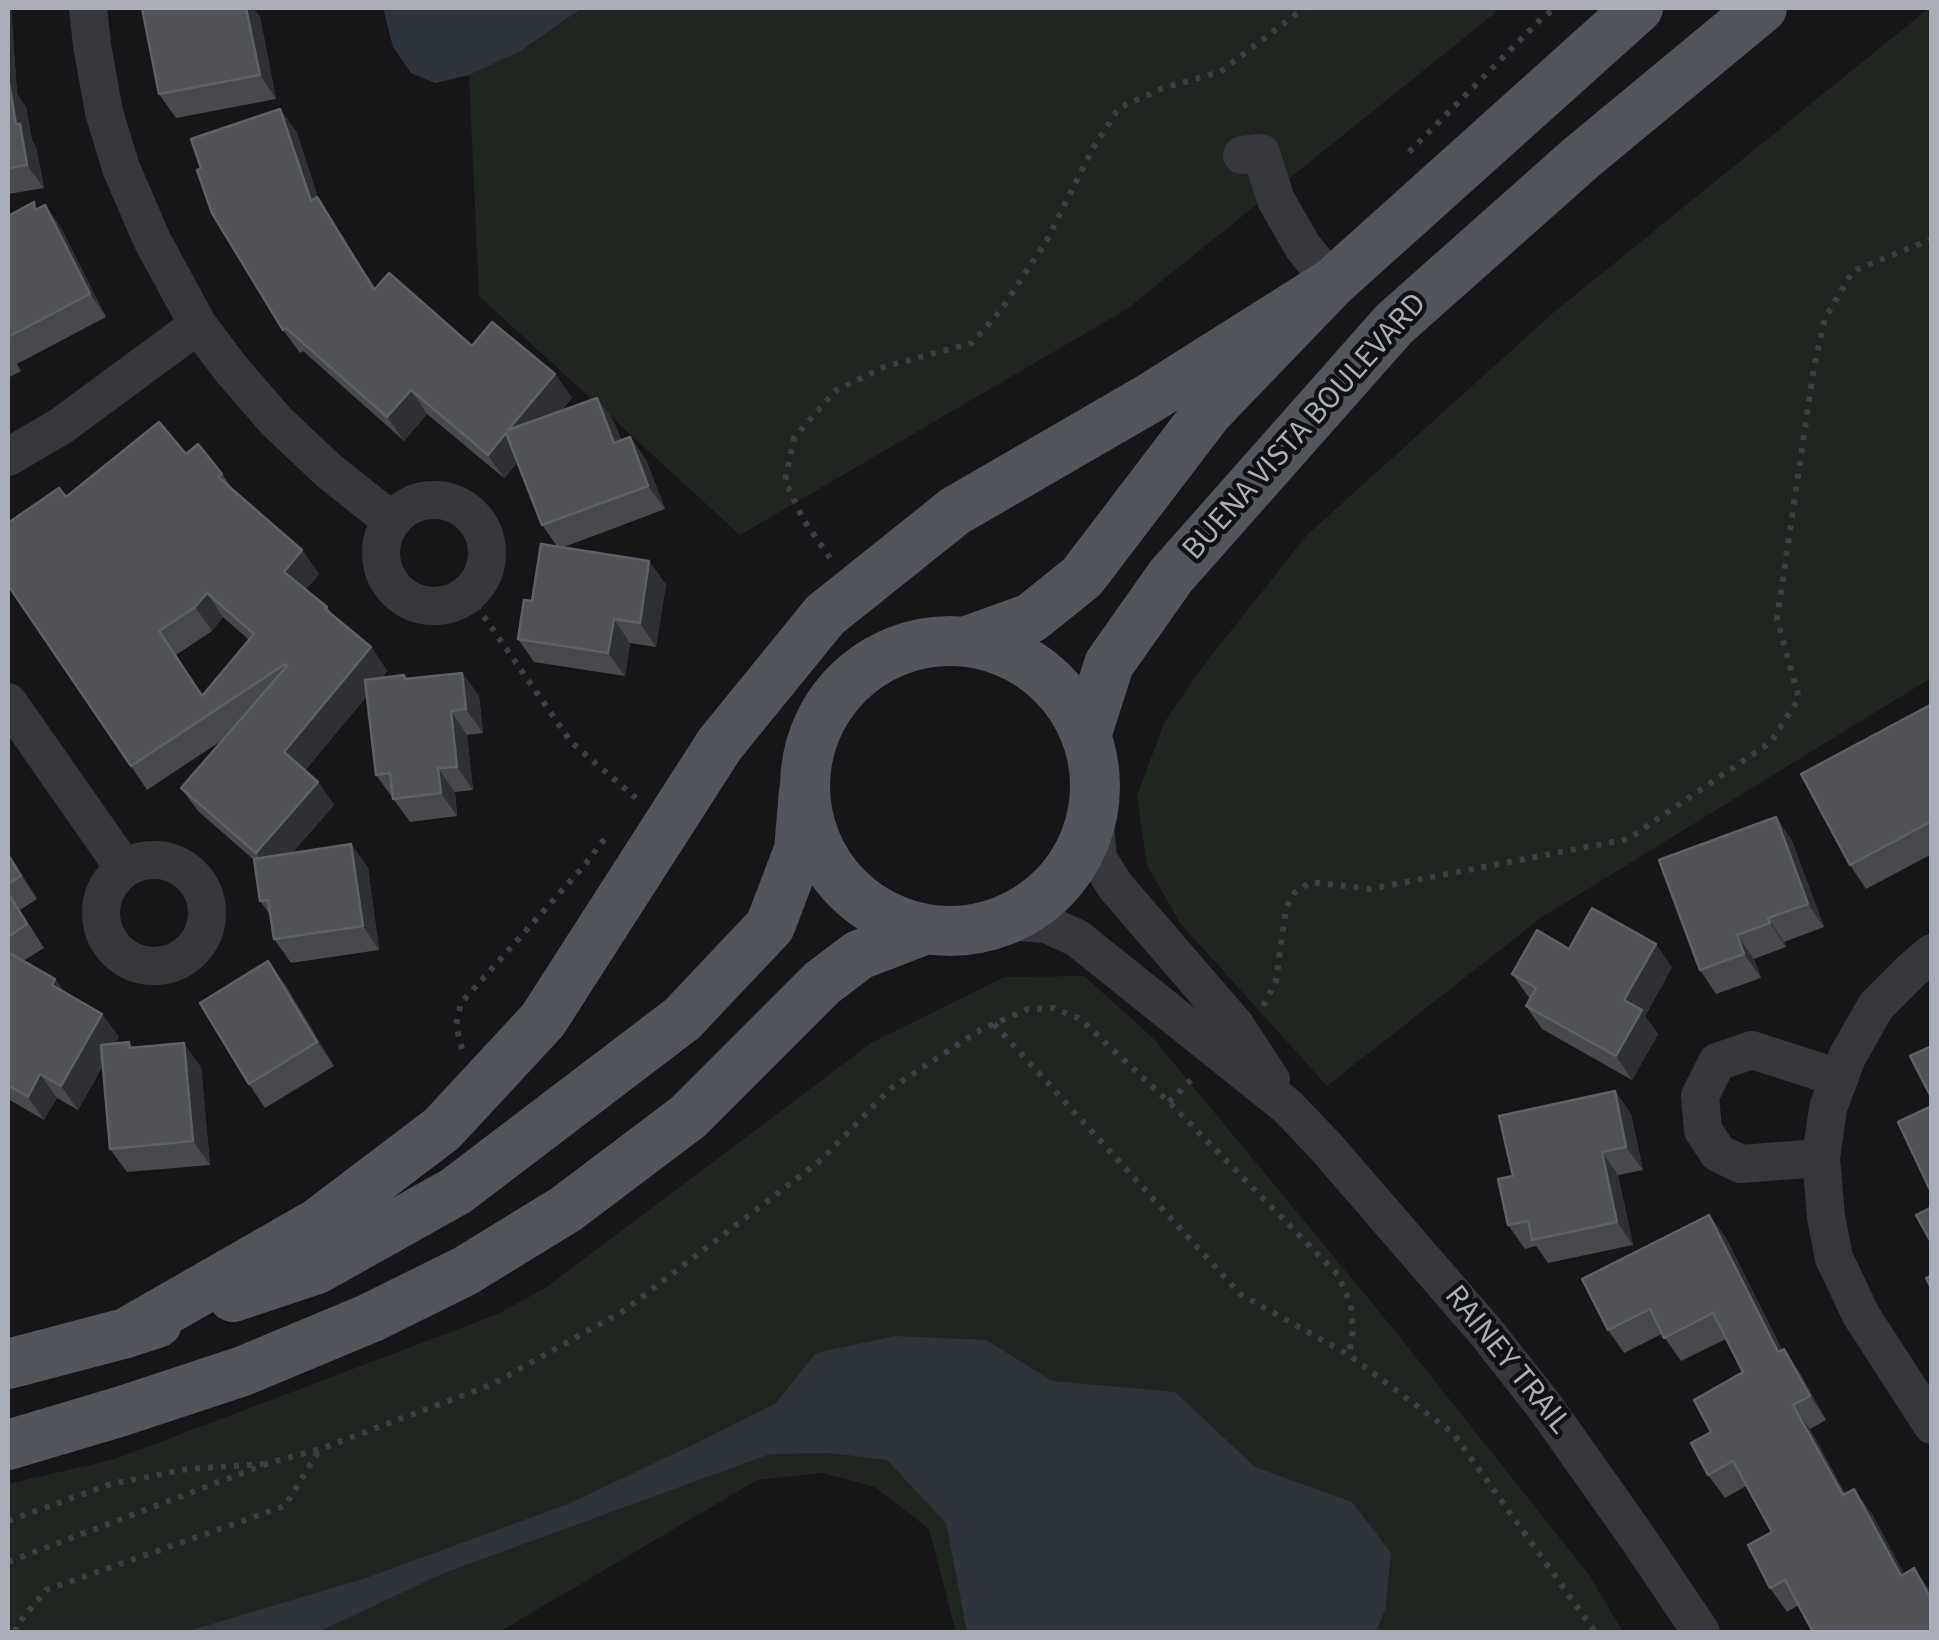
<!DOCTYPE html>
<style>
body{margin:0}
#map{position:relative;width:1939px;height:1640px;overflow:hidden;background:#161618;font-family:"Source Sans 3",sans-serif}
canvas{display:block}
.frame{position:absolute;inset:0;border:10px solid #a8adb8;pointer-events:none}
</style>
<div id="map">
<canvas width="1939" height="1640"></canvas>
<div class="frame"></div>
</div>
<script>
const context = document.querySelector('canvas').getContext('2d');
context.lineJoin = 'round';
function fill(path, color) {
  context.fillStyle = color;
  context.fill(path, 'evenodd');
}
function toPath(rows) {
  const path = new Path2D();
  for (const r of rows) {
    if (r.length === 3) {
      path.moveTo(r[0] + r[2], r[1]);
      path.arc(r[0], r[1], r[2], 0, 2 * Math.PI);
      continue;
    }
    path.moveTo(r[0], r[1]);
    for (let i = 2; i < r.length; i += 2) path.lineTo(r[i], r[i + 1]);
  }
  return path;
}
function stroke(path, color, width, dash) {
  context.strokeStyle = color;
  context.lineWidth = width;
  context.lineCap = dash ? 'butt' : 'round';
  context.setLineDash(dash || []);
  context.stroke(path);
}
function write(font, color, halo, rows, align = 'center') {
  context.font = font + ' "Source Sans 3",sans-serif';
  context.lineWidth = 9;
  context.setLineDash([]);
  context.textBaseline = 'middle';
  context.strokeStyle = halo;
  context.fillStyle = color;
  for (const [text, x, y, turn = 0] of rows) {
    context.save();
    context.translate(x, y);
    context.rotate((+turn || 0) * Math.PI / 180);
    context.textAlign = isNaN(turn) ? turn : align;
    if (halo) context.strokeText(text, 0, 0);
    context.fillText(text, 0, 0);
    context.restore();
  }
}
const green = toPath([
 [582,8,1501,8,1127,309,740,535,479,296,469,75,521,51],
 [1929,8,1932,8,1931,678,1542,917,1327,1086,1180,923,1147,865,1137,796,1164,723,1203,666,1307,535,1553,313],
 [1084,976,1152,1037,1396,1332,1589,1575,1623,1632,956,1632,929,1529,875,1487,822,1473,757,1480,499,1632,8,1632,8,1484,115,1459,498,1314,547,1287,871,1043,1004,977]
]);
const water = toPath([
 [383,8,582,8,521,51,469,75,435,83,411,73,393,47],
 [895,1336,986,1340,1052,1381,1175,1392,1255,1467,1352,1502,1391,1553,1385,1610,1376,1632,967,1632,946,1523,887,1460,830,1453,770,1454,444,1573,318,1632,185,1632,366,1578,568,1504,705,1439,776,1403,816,1353]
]);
const path = toPath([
 [1409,152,1542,18,1556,8],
 [830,558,803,519,785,481,794,438,835,391,884,367,972,343,1001,310,1047,240,1093,148,1119,108,1163,88,1220,72,1304,8],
 [469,595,571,742,636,798],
 [1263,1006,1276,981,1286,908,1295,892,1311,882,1370,889,1628,839,1771,742,1799,698,1777,619,1814,367,1825,318,1853,271,1932,239],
 [994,1024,1240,1294,1349,1355,1453,1433,1595,1632],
 [462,1049,456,1025,461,1003,583,867,606,837],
 [1169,1102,1192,1079],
 [8,1521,111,1484,188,1469,263,1464],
 [8,1562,269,1463,320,1449,491,1385,625,1310,821,1160,890,1089,980,1030,1028,1009,1054,1008,1080,1019,1169,1102,1338,1275,1351,1305,1353,1330,1349,1355],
 [16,1632,16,1626,46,1590,285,1506,319,1450]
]);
const minor = toPath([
 [88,8,92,45,104,112,121,168,152,240,198,325,231,369,276,421,329,471,392,521],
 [1242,155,1261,153,1276,200,1303,247,1332,283],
 [8,457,61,426,198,325],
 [434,553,53],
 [8,702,124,868],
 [1094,813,1098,859,1116,887,1235,1025,1271,1080],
 [154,913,53],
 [1006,921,1046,924,1077,938,1288,1107,1326,1147,1486,1332,1545,1407,1637,1537,1701,1632],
 [1932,953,1911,971,1876,1006,1847,1057,1828,1108,1821,1158,1826,1217,1834,1258,1861,1315,1932,1425],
 [1821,1158,1741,1164,1718,1153,1703,1130,1700,1096,1717,1062,1752,1050,1839,1078]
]);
const major = toPath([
 [970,640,1031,618,1082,577,1207,413,1332,283,1638,8],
 [950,786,145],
 [1087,733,1109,664,1171,576,1394,324,1582,157,1762,8],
 [233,1297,317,1269,456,1191,682,1019,770,926,799,850,804,791],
 [126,1333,318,1223,442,1129,543,1020,720,744,825,615,955,511,1150,398,1332,283],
 [8,1364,126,1333,157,1323],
 [8,1445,122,1411,243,1371,370,1318,465,1271,566,1209,688,1117,822,983,859,955,924,930]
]);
const wall = toPath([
 [8,8,11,8,17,94,26,107,32,140,36,147,44,188,8,194],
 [260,17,276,99,176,118,159,94],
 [280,109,297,133,319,201,376,289,472,346,555,374,572,398,560,412,597,398,614,422,621,440,630,437,646,460,665,509,564,547,666,584,656,647,630,643,625,676,534,662,518,639,532,601,557,546,542,525,518,462,504,478,427,414,404,441,303,351,300,353,283,330],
 [45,205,61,228,106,317,17,364,21,371,8,378,8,216,38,208],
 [186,454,222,474,234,491,302,550,319,574,306,589,327,607,333,616,371,647,387,671,382,678,407,679,462,673,479,696,483,733,467,735,473,790,455,792,457,816,410,822,376,775,367,696,305,770,318,782,334,805,292,853,351,844,368,868,379,950,291,963,274,939,271,916,260,901,254,860,198,811,181,788,224,739,147,790,8,585,66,497],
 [223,617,249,640,203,696,176,655,212,631],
 [1932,704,1932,854,1866,889,1850,865],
 [1776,817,1792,841,1824,927,1784,942,1786,947,1754,959,1761,978,1716,994,1700,970],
 [8,852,37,899,20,910,44,948,23,961,55,979,64,992,102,1014,119,1037,115,1043,129,1042,133,1048,201,1067,210,1165,127,1172,110,1149,103,1065,78,1110,57,1098,44,1120,8,1099],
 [1569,949,1672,967,1645,1016,1658,1034,1632,1080,1542,1029,1526,1006,1530,999,1512,974],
 [285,984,334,1066,265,1108,249,1084],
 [1615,1091,1631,1114,1643,1170,1618,1175,1633,1245,1548,1263,1536,1246,1525,1249,1508,1225,1513,1176],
 [1709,1215,1726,1238,1782,1350,1800,1373,1826,1420,1810,1429,1845,1493,1871,1512,1904,1574,1914,1568,1932,1594,1932,1632,1799,1605,1787,1612,1770,1588,1772,1532,1746,1486,1725,1498,1708,1475,1711,1432,1743,1372,1726,1339,1681,1361,1662,1334,1624,1353,1608,1330]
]);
const shadedWall = toPath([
 [8,8,11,8,17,94,26,107,32,140,36,147,44,188,27,165,8,93],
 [241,8,254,8,260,17,276,99,260,75],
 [280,109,297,133,319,201,391,314,311,201],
 [45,205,61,228,106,317,90,294],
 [555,374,572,398,525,454,508,430],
 [411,390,427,414,404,441,387,417],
 [597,398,614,422,630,467,614,443],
 [506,433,523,456,504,478,488,455],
 [630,437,646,460,665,509,648,486],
 [302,550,319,574,301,595,284,572],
 [649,561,666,584,656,647,640,623],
 [207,593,223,617,212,631,195,607],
 [614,619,630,643,625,676,608,653],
 [371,647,387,671,301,776,284,752],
 [462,673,479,696,483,733,466,709],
 [451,711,467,735,473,790,457,767],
 [438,768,455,792,457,816,441,793],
 [318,782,334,805,272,876,256,853],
 [1776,817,1792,841,1824,927,1808,904],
 [351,844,368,868,379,950,363,926],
 [8,852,37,899,8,855],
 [1768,918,1784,942,1786,947,1770,923],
 [1737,935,1754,959,1761,978,1744,954],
 [1656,944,1672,967,1645,1016,1658,1034,1632,1080,1616,1056,1624,1000],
 [268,961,285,984,334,1066,317,1042],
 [55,979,72,1002,52,985],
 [102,1014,119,1037,78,1110,61,1086],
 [184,1043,201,1067,210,1165,193,1141],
 [40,1074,57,1098,44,1120,28,1097],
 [1615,1091,1631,1114,1643,1170,1626,1147],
 [1602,1152,1618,1175,1633,1245,1617,1222],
 [1709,1215,1726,1238,1795,1376,1778,1352],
 [1784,1349,1800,1373,1826,1420,1810,1396],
 [1793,1405,1810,1429,1859,1518,1843,1495],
 [1854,1489,1871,1512,1917,1599,1901,1576],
 [1914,1568,1932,1594,1932,1601]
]);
const building = toPath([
 [142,8,246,8,260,75,159,94,142,8],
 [8,83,9,83,16,124,20,124,27,165,8,168,8,83],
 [280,109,311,201,317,197,374,290,389,273,472,346,492,322,555,374,508,430,597,398,614,443,630,437,648,486,542,525,506,433,488,455,411,390,387,417,286,328,283,330,212,213,197,170,201,168,191,139,280,109],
 [34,202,35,210,45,205,90,294,8,337,8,216,34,202],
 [159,422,186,454,198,444,222,474,218,477,302,550,284,572,327,607,325,609,371,647,284,752,318,782,256,853,181,788,287,666,285,664,131,766,8,585,8,523,59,488,66,497,159,422],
 [207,593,254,634,202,696,159,631,195,607,207,593],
 [541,544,649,561,640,623,614,619,608,653,518,639,524,600,532,601,541,544],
 [462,673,466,709,451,711,457,767,438,768,441,793,393,799,390,773,376,775,365,680,404,675,405,679,462,673],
 [1932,704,1932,821,1850,865,1801,774,1932,704],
 [1776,817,1808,904,1768,918,1770,923,1737,935,1744,954,1700,970,1659,860,1776,817],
 [351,844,363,926,274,939,268,900,260,901,254,859,351,844],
 [8,855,21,876,8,884,8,855],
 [8,893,27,924,8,937,8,893],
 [1592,908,1656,944,1624,1000,1642,1010,1616,1056,1526,1006,1536,988,1512,974,1537,930,1569,949,1592,908],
 [8,952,55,979,52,985,102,1014,61,1086,40,1074,28,1097,8,1085,8,952],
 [268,961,317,1042,249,1084,200,1003,268,961],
 [129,1042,129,1048,184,1043,193,1141,110,1149,101,1045,129,1042],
 [1932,1046,1932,1099,1910,1056,1932,1046],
 [1615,1091,1626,1147,1602,1152,1617,1222,1532,1240,1528,1221,1508,1225,1498,1179,1513,1176,1499,1116,1615,1091],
 [1932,1106,1932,1194,1898,1122,1932,1106],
 [1932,1207,1932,1244,1916,1215,1932,1207],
 [1709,1215,1778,1352,1784,1349,1810,1396,1793,1405,1843,1495,1854,1489,1901,1576,1914,1568,1932,1601,1932,1632,1813,1632,1785,1580,1770,1588,1748,1545,1772,1532,1733,1461,1708,1475,1691,1443,1711,1432,1694,1400,1743,1372,1713,1313,1664,1338,1650,1309,1608,1330,1582,1279,1709,1215],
 [1932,1275,1932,1290,1926,1278,1932,1275]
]);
const streetNames = [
 ["BUENA VISTA BOULEVARD",1306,428,-48],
 ["RAINEY TRAIL",1506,1361,51]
];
fill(green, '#1e261f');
fill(water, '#2c353c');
stroke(path, '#3d3f44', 6, [5, 8]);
stroke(minor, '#37383d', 38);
stroke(major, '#53555c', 50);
fill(wall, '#47494d');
fill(shadedWall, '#2f3033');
fill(building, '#525359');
stroke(building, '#5f6168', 2.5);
write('32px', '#a8adb8', '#111113', streetNames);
</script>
